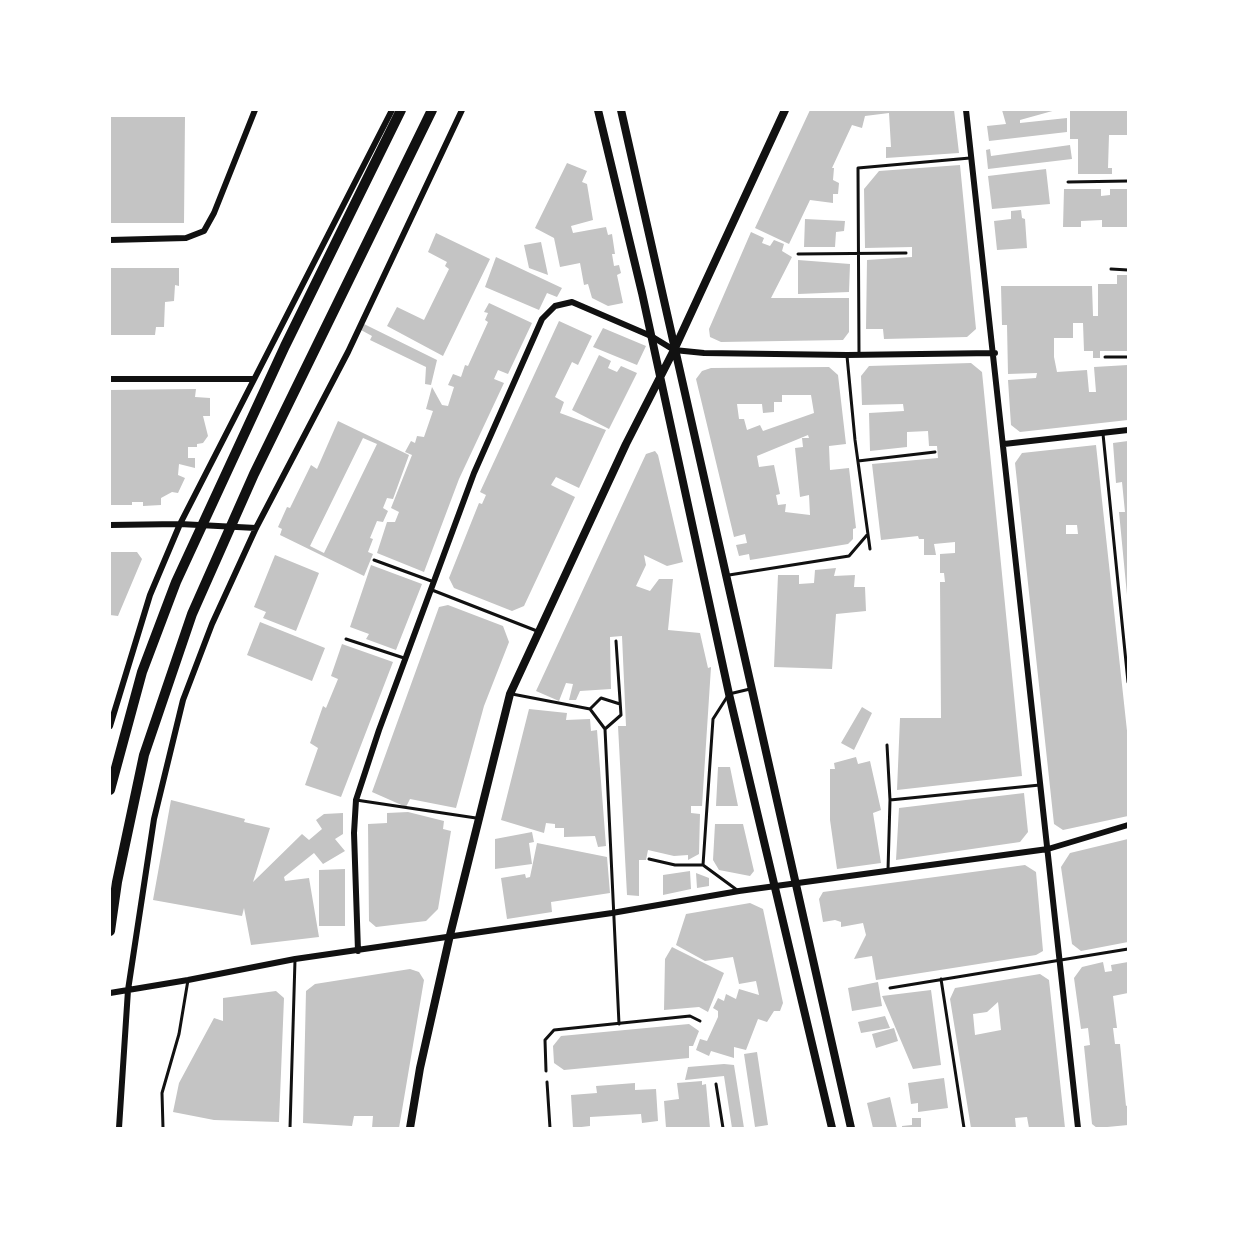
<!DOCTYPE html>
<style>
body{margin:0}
#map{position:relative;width:1238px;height:1238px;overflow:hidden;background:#fff;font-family:"Noto Serif",serif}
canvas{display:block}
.frame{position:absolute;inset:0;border:111px solid #fff;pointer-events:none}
</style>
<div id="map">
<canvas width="1238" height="1238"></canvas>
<div class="frame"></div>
</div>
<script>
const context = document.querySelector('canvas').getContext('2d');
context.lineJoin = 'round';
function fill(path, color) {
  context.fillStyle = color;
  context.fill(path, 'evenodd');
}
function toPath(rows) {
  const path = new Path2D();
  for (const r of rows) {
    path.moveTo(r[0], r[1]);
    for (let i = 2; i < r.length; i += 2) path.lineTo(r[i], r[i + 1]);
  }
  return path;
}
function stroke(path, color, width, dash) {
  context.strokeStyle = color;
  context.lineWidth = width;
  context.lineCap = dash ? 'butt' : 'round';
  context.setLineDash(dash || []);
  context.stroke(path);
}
const building = toPath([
 [810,110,954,110,959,153,886,158,886,147,891,147,889,113,865,116,862,128,852,125,832,168,834,168,833,180,839,183,838,194,833,194,833,203,810,200,789,244,755,228],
 [1002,110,1056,110,1020,120,1020,123,1067,118,1067,132,989,141,987,126,1006,124],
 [1070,110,1128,110,1128,135,1109,135,1108,168,1112,168,1112,174,1078,174,1078,139,1070,139],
 [110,117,185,117,184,223,110,223],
 [1070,145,1072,159,988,169,986,150,990,149,991,156],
 [567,163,587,171,582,182,587,184,593,220,571,226,573,233,606,227,608,235,612,234,615,254,612,254,614,266,619,265,621,273,617,275,623,303,608,306,592,298,588,284,584,285,580,263,560,267,554,238,535,228],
 [960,165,976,329,967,337,884,339,883,329,866,329,867,260,912,257,912,247,865,248,864,189,879,171],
 [1046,169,1050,204,992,209,988,176],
 [1064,189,1101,189,1101,196,1110,195,1110,189,1128,189,1128,227,1102,227,1102,220,1081,221,1081,227,1063,227],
 [1021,210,1022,218,1025,219,1027,248,997,250,994,221,1011,219,1011,211],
 [805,219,845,221,844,231,836,232,835,247,804,247],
 [751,232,764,238,762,243,770,246,774,240,784,244,782,251,792,257,771,298,849,298,849,332,843,340,721,342,710,337,709,329],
 [436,233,490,259,443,356,387,326,397,307,424,320,449,269,445,266,447,262,428,252],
 [541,242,548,275,529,268,524,245],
 [496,257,562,288,557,297,547,293,539,310,485,287],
 [798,260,850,264,849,292,798,294],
 [110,268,179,268,179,286,175,285,174,301,165,302,164,327,156,327,155,335,110,335],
 [1117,275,1128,275,1128,351,1100,351,1100,358,1093,358,1093,351,1084,351,1083,323,1073,323,1073,338,1054,338,1054,357,1057,372,1087,370,1089,392,1096,392,1094,367,1128,365,1128,420,1020,432,1011,425,1008,380,1036,378,1037,373,1008,374,1007,325,1002,325,1001,286,1092,286,1093,316,1098,316,1098,284,1117,284],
 [489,303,532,323,508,374,498,370,494,379,504,383,459,479,424,572,377,553,387,522,395,522,399,512,391,508,412,455,405,452,411,441,415,443,417,436,424,437,433,411,426,409,432,387,442,405,448,406,454,387,448,385,453,374,461,377,465,365,468,366,488,322,485,320,488,313,484,312],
 [559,321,592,336,578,365,572,362,555,397,564,402,560,413,606,430,579,488,556,477,551,485,575,497,524,606,512,611,454,588,449,578,479,503,482,504,486,495,480,492],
 [364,324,437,360,431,385,425,384,426,367,370,340,372,336,361,330],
 [603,328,646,346,637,365,593,347],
 [599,355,611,361,608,368,617,372,621,366,637,373,609,429,572,410],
 [971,363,982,372,1022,776,897,790,900,718,941,718,940,582,945,582,944,573,940,573,940,554,955,553,955,542,934,544,936,555,924,555,924,539,919,539,918,536,881,540,872,464,938,458,937,446,929,446,928,431,907,432,907,447,870,451,869,413,904,411,903,404,862,405,861,376,869,366],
 [829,367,838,375,846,444,829,446,830,470,849,468,856,528,853,529,853,539,848,544,750,560,749,554,739,556,736,545,747,543,745,534,734,537,696,379,702,371,711,368],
 [782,395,811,395,814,413,763,431,760,425,747,430,744,419,739,419,737,404,762,404,763,413,774,412,774,402,782,402],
 [808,435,809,438,802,438,803,447,795,448,800,497,809,495,810,515,785,512,786,504,778,505,776,495,780,494,774,465,759,467,757,456],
 [196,389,195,397,210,398,210,416,203,416,208,436,203,443,197,444,197,447,188,447,188,458,195,458,195,468,179,464,178,475,185,478,178,493,172,492,161,498,161,505,143,506,143,502,132,502,132,505,110,505,110,390],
 [338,421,409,455,393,499,387,498,383,508,388,511,383,522,377,521,370,538,373,539,368,552,373,554,364,576,280,535,282,529,278,527,287,507,290,508,311,465,317,469],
 [363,438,377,444,324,553,310,546],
 [1128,441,1128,595,1127,595,1119,512,1125,512,1122,482,1116,483,1113,443],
 [1096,445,1128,740,1128,816,1063,830,1054,824,1015,463,1022,453],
 [1066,525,1077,525,1078,534,1066,534],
 [655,451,658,455,683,562,667,566,644,555,646,565,636,586,650,591,659,579,673,579,668,630,700,633,708,668,711,667,702,806,691,806,691,813,700,814,699,854,688,860,688,855,674,856,648,850,646,860,639,860,639,896,627,895,618,726,626,726,622,636,610,637,611,689,580,691,576,700,569,700,573,684,566,683,559,701,536,691,646,454],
 [110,552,137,552,142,559,118,616,110,615],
 [275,555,319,573,296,631,263,618,266,612,254,607],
 [371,565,422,584,396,650,366,639,369,634,350,627],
 [836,568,834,576,855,575,854,587,865,587,866,611,836,614,832,669,774,667,778,575,799,575,799,584,814,583,815,570],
 [448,605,503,626,509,642,484,706,456,808,410,799,406,807,372,792,439,607],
 [260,622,325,648,312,681,247,655],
 [342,644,393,662,341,797,305,785,318,748,310,743,323,706,326,708,338,679,331,676],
 [862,707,872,713,854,750,841,743],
 [529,709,567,713,566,720,590,719,591,731,597,730,606,846,598,847,595,836,564,837,564,828,555,828,555,824,546,823,544,833,501,820],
 [856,757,858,764,870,761,881,810,873,813,881,863,837,869,830,820,830,769,835,769,834,763],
 [718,767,730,767,738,806,716,806],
 [1024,793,1028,832,1020,842,896,860,899,808],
 [171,800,245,819,244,822,270,828,253,882,302,834,309,840,322,829,316,820,324,814,343,813,343,834,335,839,345,851,323,864,314,853,284,877,285,881,309,878,319,937,251,945,244,908,242,916,153,900],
 [408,812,444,821,443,829,451,831,438,909,426,921,376,927,369,921,368,824,387,823,387,813],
 [715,824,743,824,754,871,750,876,719,870,713,860],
 [532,832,534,842,529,843,532,864,495,869,495,839],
 [1128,839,1128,942,1081,951,1072,944,1061,867,1070,853],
 [537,843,607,857,610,893,551,902,552,912,507,919,501,878,525,874,526,878,530,877],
 [1025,865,1036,872,1043,951,1036,955,876,980,872,956,854,959,866,935,863,923,841,927,841,922,835,920,823,922,819,899,823,892],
 [345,869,345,926,319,926,319,870],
 [690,871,691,889,663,895,663,875],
 [696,873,709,878,709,886,697,888],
 [750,903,763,909,783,1003,780,1011,774,1011,767,1022,758,1019,746,1050,734,1047,734,1058,711,1051,709,1056,696,1050,700,1039,707,1041,718,1017,718,1011,713,1008,718,998,724,1001,726,994,736,999,739,989,759,995,756,981,739,984,733,957,705,961,676,945,686,914],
 [672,947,724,973,708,1012,699,1007,664,1010,665,959],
 [1103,962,1105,972,1112,971,1111,965,1128,962,1128,993,1113,996,1117,1028,1113,1028,1115,1044,1120,1044,1126,1106,1128,1105,1128,1125,1097,1128,1092,1124,1084,1046,1090,1045,1088,1028,1081,1029,1074,978,1082,967],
 [410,969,419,972,424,980,399,1128,372,1128,373,1116,354,1116,352,1126,303,1123,306,991,315,984],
 [1040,974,1049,980,1065,1128,1029,1128,1027,1117,1015,1118,1016,1128,971,1128,950,999,955,988],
 [998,1002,1001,1030,975,1035,973,1014,987,1012],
 [878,982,882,1006,852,1011,848,988],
 [931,990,941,1065,913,1069,882,996],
 [276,991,284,998,279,1122,214,1120,173,1112,179,1083,214,1018,223,1021,223,998],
 [885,1016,890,1028,861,1033,858,1022],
 [689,1024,699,1031,693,1046,689,1046,689,1058,564,1070,554,1063,553,1046,561,1036],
 [894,1028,898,1041,876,1048,872,1034],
 [757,1052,768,1125,755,1127,744,1054],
 [724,1064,734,1065,744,1128,732,1128,724,1076,685,1080,688,1067],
 [944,1078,948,1108,918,1112,918,1103,911,1104,908,1083],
 [702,1081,702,1085,706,1084,710,1128,666,1128,664,1101,679,1099,677,1083],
 [635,1083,635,1090,656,1089,658,1121,642,1123,641,1114,590,1117,590,1126,573,1128,571,1095,597,1093,596,1086],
 [890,1097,897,1128,873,1128,867,1103],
 [912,1118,921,1118,921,1128,902,1128,902,1126,912,1125]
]);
const service = toPath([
 [1068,182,1128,181],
 [798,254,906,253],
 [1111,269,1128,270],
 [859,354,858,168,970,158],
 [847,356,855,440,870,549],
 [1105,357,1128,357],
 [1103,434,1128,682],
 [858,461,935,452],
 [374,560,434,582],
 [729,575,849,556,867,535],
 [432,590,537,631],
 [346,639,404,658],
 [512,694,590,709,605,729,619,1024],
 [590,709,601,698,620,704],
 [605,729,621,715,616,641],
 [887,745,890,800,888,870],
 [356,800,476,818],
 [890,800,1040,785],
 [649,859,675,865,703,865,737,890],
 [703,865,713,719,729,694,750,689],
 [941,979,964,1128],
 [890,988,1128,949],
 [546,1071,545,1040,554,1030,690,1016,700,1021],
 [547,1082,550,1128],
 [716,1084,723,1128],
 [163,1128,162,1093,179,1034,188,980],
 [290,1128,295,960]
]);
const minor = toPath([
 [966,110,1078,1128],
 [110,240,186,238,204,231,214,213,255,110],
 [110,379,254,379],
 [1004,444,1128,430],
 [110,525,180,524,256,528],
 [110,726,150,595,180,524,392,110],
 [358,951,354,833,356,800,379,730,474,473,542,319,555,306,572,302,651,336,674,350,704,353,847,355,995,353],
 [110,993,188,980,295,959,612,913,739,891,1048,849,1128,825],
 [119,1128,128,990,154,819,183,700,212,624,256,528,348,352,462,110]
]);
const tertiary = toPath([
 [598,110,642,293,729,694,832,1128],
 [621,110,851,1128],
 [410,1128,420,1068,450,935,510,694,626,444,674,350,785,110]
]);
const trunk = toPath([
 [110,790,142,672,176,582,285,346,401,110],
 [110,931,117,882,144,755,192,614,254,474,432,110]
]);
fill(building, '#c4c4c4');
stroke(service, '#111', 3);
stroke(minor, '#111', 6);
stroke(tertiary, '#111', 8);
stroke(trunk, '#111', 10);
</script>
